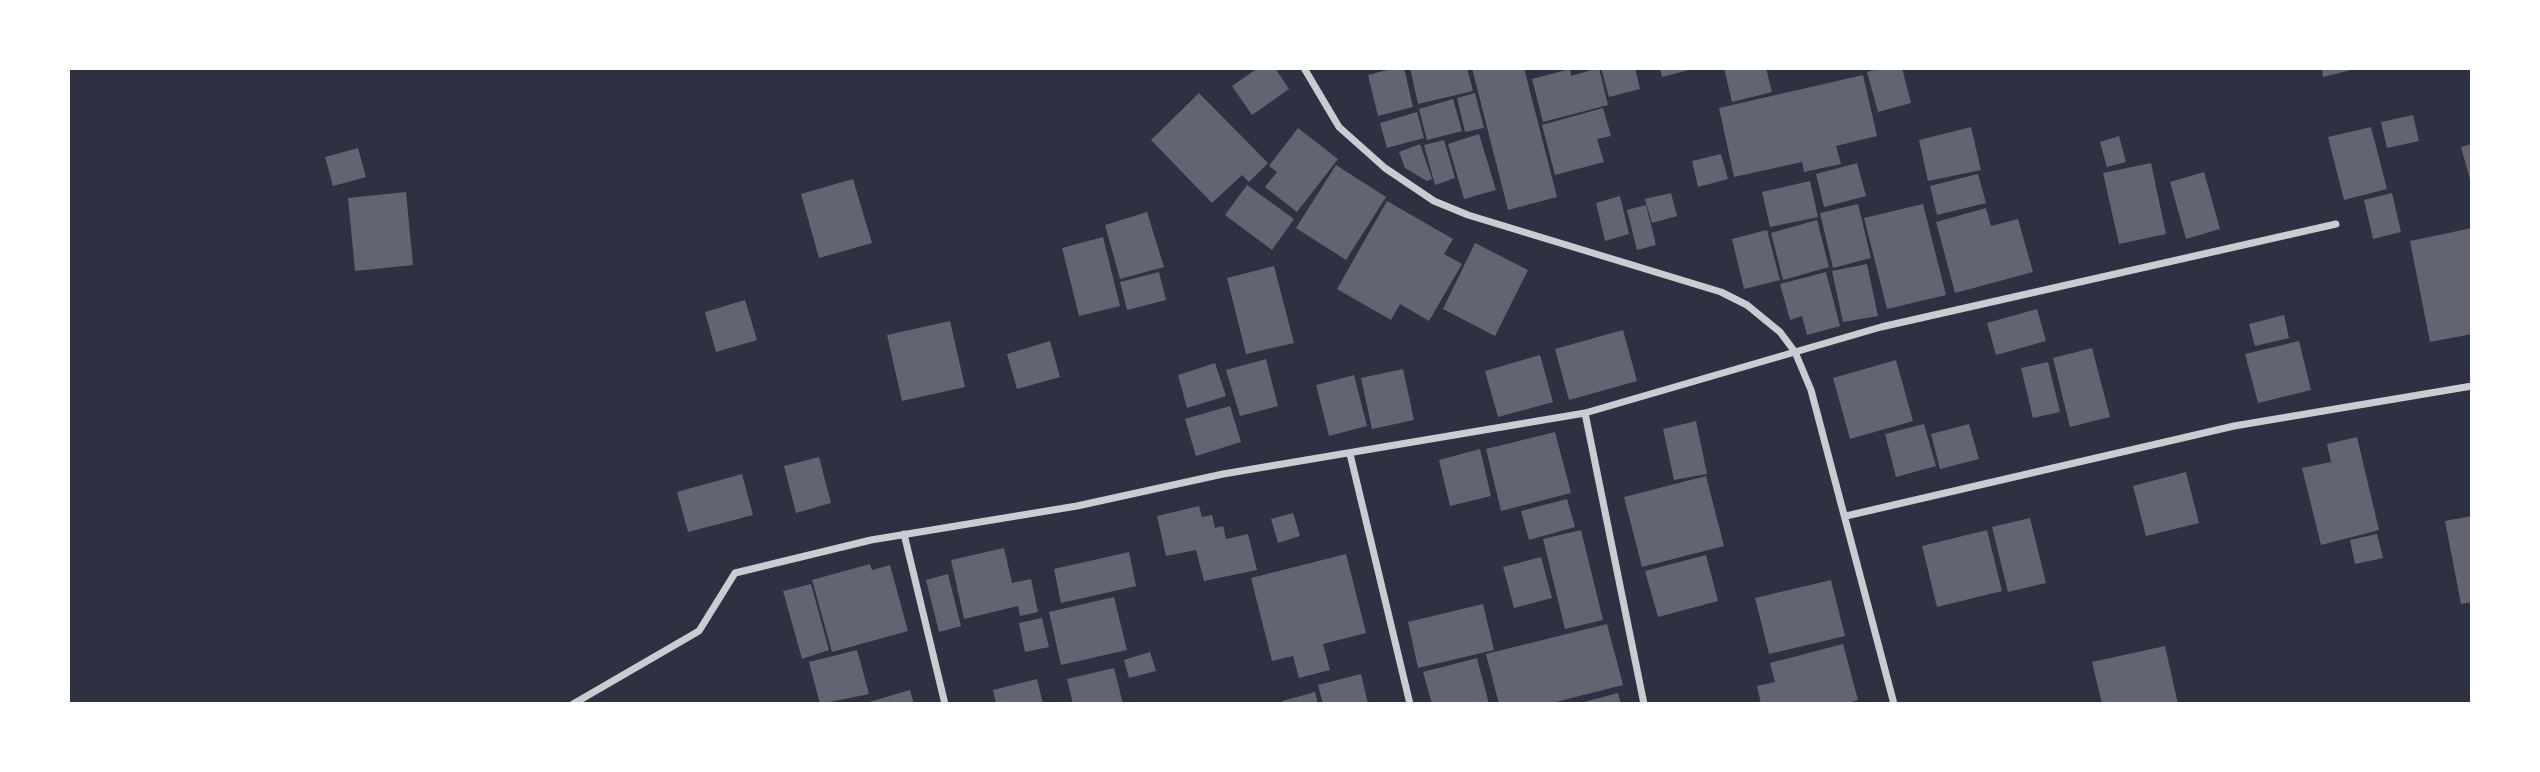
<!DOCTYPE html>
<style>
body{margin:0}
#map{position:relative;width:2540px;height:772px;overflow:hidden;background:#2d3142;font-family:Figtree,sans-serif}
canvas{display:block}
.frame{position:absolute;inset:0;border:70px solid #fff;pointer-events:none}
</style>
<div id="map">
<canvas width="2540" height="772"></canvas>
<div class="frame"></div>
</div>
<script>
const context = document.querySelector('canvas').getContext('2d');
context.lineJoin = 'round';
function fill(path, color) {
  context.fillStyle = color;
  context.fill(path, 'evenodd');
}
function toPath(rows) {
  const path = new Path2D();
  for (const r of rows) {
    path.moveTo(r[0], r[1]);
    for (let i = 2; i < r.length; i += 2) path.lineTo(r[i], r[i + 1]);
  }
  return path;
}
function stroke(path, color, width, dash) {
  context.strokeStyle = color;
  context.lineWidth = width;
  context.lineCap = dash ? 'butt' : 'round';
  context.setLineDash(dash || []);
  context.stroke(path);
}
const building = toPath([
 [1258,68,1275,68,1289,89,1252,115,1232,86],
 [1395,68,1404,68,1413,107,1378,116,1368,75],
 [1410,68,1467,68,1473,91,1418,104],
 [1472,68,1524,68,1557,197,1508,210],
 [1599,68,1608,105,1543,122,1532,79,1570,69,1571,76],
 [1601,68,1635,68,1640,89,1609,97],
 [1660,68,1693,68,1693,69,1662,77],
 [1724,68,1766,68,1772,92,1732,102],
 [1882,68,1902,68,1911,103,1878,112,1867,72],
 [2322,68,2354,68,2355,69,2323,77],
 [1863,75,1877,136,1836,146,1841,164,1804,172,1802,162,1734,177,1719,108],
 [1199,93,1268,163,1249,182,1242,175,1212,203,1151,140],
 [1475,93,1484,128,1465,132,1457,98],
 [1453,99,1462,131,1427,140,1419,109],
 [1603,108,1611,136,1597,139,1604,162,1555,175,1542,125],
 [1417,112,1424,138,1387,148,1380,123],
 [2413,115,2419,141,2387,148,2381,122],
 [1971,127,1981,170,1928,181,1919,140],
 [2371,127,2387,189,2344,200,2328,137],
 [1298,128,1338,159,1297,212,1265,187,1277,172,1269,166],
 [1479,134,1496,190,1464,199,1448,144],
 [2119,136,2126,162,2107,167,2100,142],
 [1444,140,1455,178,1435,185,1424,145],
 [1420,144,1432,179,1427,181,1405,168,1399,152],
 [2472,144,2472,183,2471,183,2461,147],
 [358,148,366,177,333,186,325,157],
 [1721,154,1728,179,1698,187,1692,161],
 [1857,163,1866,196,1824,207,1816,174],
 [2151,163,2166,234,2119,244,2103,173],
 [1336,165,1386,197,1346,260,1296,228],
 [2204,172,2220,229,2186,239,2170,182],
 [1978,174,1986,203,1937,215,1930,186],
 [853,179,872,243,819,258,801,194],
 [1810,181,1818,217,1770,227,1762,192],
 [1247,185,1294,219,1272,250,1225,215],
 [406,192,413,265,355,271,348,198],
 [1671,193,1677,216,1652,223,1645,199],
 [2392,193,2401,232,2373,239,2364,200],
 [1620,196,1629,234,1605,241,1596,203],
 [1387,201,1453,239,1444,254,1462,264,1429,321,1400,304,1391,320,1337,289],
 [1858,204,1871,258,1833,268,1820,213],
 [1923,204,1946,295,1887,309,1864,218],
 [1646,205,1656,245,1637,250,1627,210],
 [1986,208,1991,226,2018,219,2033,272,1955,293,1936,222],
 [1147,212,1164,267,1120,279,1105,225],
 [1817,220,1829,267,1783,280,1771,233],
 [2472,228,2472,334,2430,342,2410,241],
 [1767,230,1780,280,1744,289,1732,239],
 [1103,237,1120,306,1079,316,1062,248],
 [1475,243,1528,270,1495,336,1443,309],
 [1867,264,1878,316,1843,322,1832,271],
 [1274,266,1294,343,1246,354,1227,278],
 [1159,272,1166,300,1127,310,1120,282],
 [1826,272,1840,326,1807,335,1802,316,1790,320,1780,284],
 [745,300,757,340,716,352,705,312],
 [2037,309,2046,341,1996,355,1987,323],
 [2284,315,2289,338,2255,346,2249,324],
 [950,321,965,387,902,401,887,335],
 [1623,330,1637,381,1569,400,1555,349],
 [1050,341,1060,377,1017,389,1007,354],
 [2299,341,2311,390,2258,403,2245,354],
 [2092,348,2110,417,2070,427,2053,358],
 [1540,355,1553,402,1498,417,1485,371],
 [1266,359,1278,406,1240,416,1226,370],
 [1896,360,1913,421,1850,439,1833,378],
 [2048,362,2060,412,2033,418,2021,368],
 [1215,363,1226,396,1187,408,1178,375],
 [1403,369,1414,420,1372,429,1361,378],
 [1354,375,1367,426,1329,436,1316,385],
 [1230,406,1241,442,1196,456,1185,419],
 [1696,421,1707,474,1674,480,1663,429],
 [1924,424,1936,466,1896,477,1885,434],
 [1969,424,1979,459,1940,469,1931,434],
 [1555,432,1571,493,1501,511,1486,449],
 [2357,437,2379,530,2321,545,2302,468,2331,462,2327,444],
 [1480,449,1491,496,1450,506,1439,460],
 [819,457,831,503,796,513,784,466],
 [2186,472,2199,523,2146,536,2133,486],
 [742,474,753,515,688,532,677,492],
 [1706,476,1724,546,1642,567,1624,497],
 [1567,499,1575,527,1529,540,1521,511],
 [1199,506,1202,517,1212,515,1215,528,1223,526,1226,539,1248,534,1257,570,1204,581,1196,550,1166,556,1157,516],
 [1293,513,1300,536,1278,543,1271,519],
 [2472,516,2472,602,2461,604,2445,521],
 [2030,518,2046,583,2008,592,1992,527],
 [1581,530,1603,620,1565,629,1543,539],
 [1987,530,2002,591,1937,607,1922,546],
 [2377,534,2383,558,2355,564,2350,540],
 [1004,548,1012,583,1031,579,1038,612,1020,616,1018,606,964,619,951,560],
 [1129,552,1136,586,1061,603,1054,569],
 [1346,554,1366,633,1323,644,1330,670,1299,678,1293,656,1272,661,1251,578],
 [1706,555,1718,601,1658,617,1645,571],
 [1541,557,1552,598,1514,608,1503,567],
 [870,564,872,570,890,565,908,631,832,652,812,580],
 [948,574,961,626,939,632,926,580],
 [1831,580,1845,636,1769,654,1755,598],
 [811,584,829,650,802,659,783,591],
 [1114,597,1127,650,1061,665,1049,612],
 [1483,604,1494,650,1418,668,1408,622],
 [1042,618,1049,647,1025,652,1019,623],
 [1607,624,1623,685,1548,704,1499,704,1486,654],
 [1843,644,1858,700,1845,704,1761,704,1757,686,1775,682,1770,663],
 [2165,646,2178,704,2102,704,2092,662],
 [857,650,869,694,820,704,809,662],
 [1150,652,1156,671,1129,678,1124,660],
 [1477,658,1489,704,1432,704,1423,672],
 [1114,668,1123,704,1073,704,1067,679],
 [1361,674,1368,704,1323,704,1318,685],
 [1037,679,1043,704,996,704,993,690],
 [910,690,914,704,870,704,869,702],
 [1315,692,1318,704,1283,704,1282,701],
 [1618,693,1621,704,1580,704,1580,703]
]);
const minor = toPath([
 [1304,68,1339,127,1385,168,1434,201,1468,215,1721,292,1747,305,1780,332,1795,352,1811,390,1894,704],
 [1585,413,1644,704],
 [1350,454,1410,704],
 [1846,516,2234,426,2472,386],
 [904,534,945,704],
 [573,704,699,631,735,573,871,540,1077,506,1223,474,1585,413,1881,327,2336,224]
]);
fill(building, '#626471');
stroke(minor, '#caccd0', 7);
</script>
